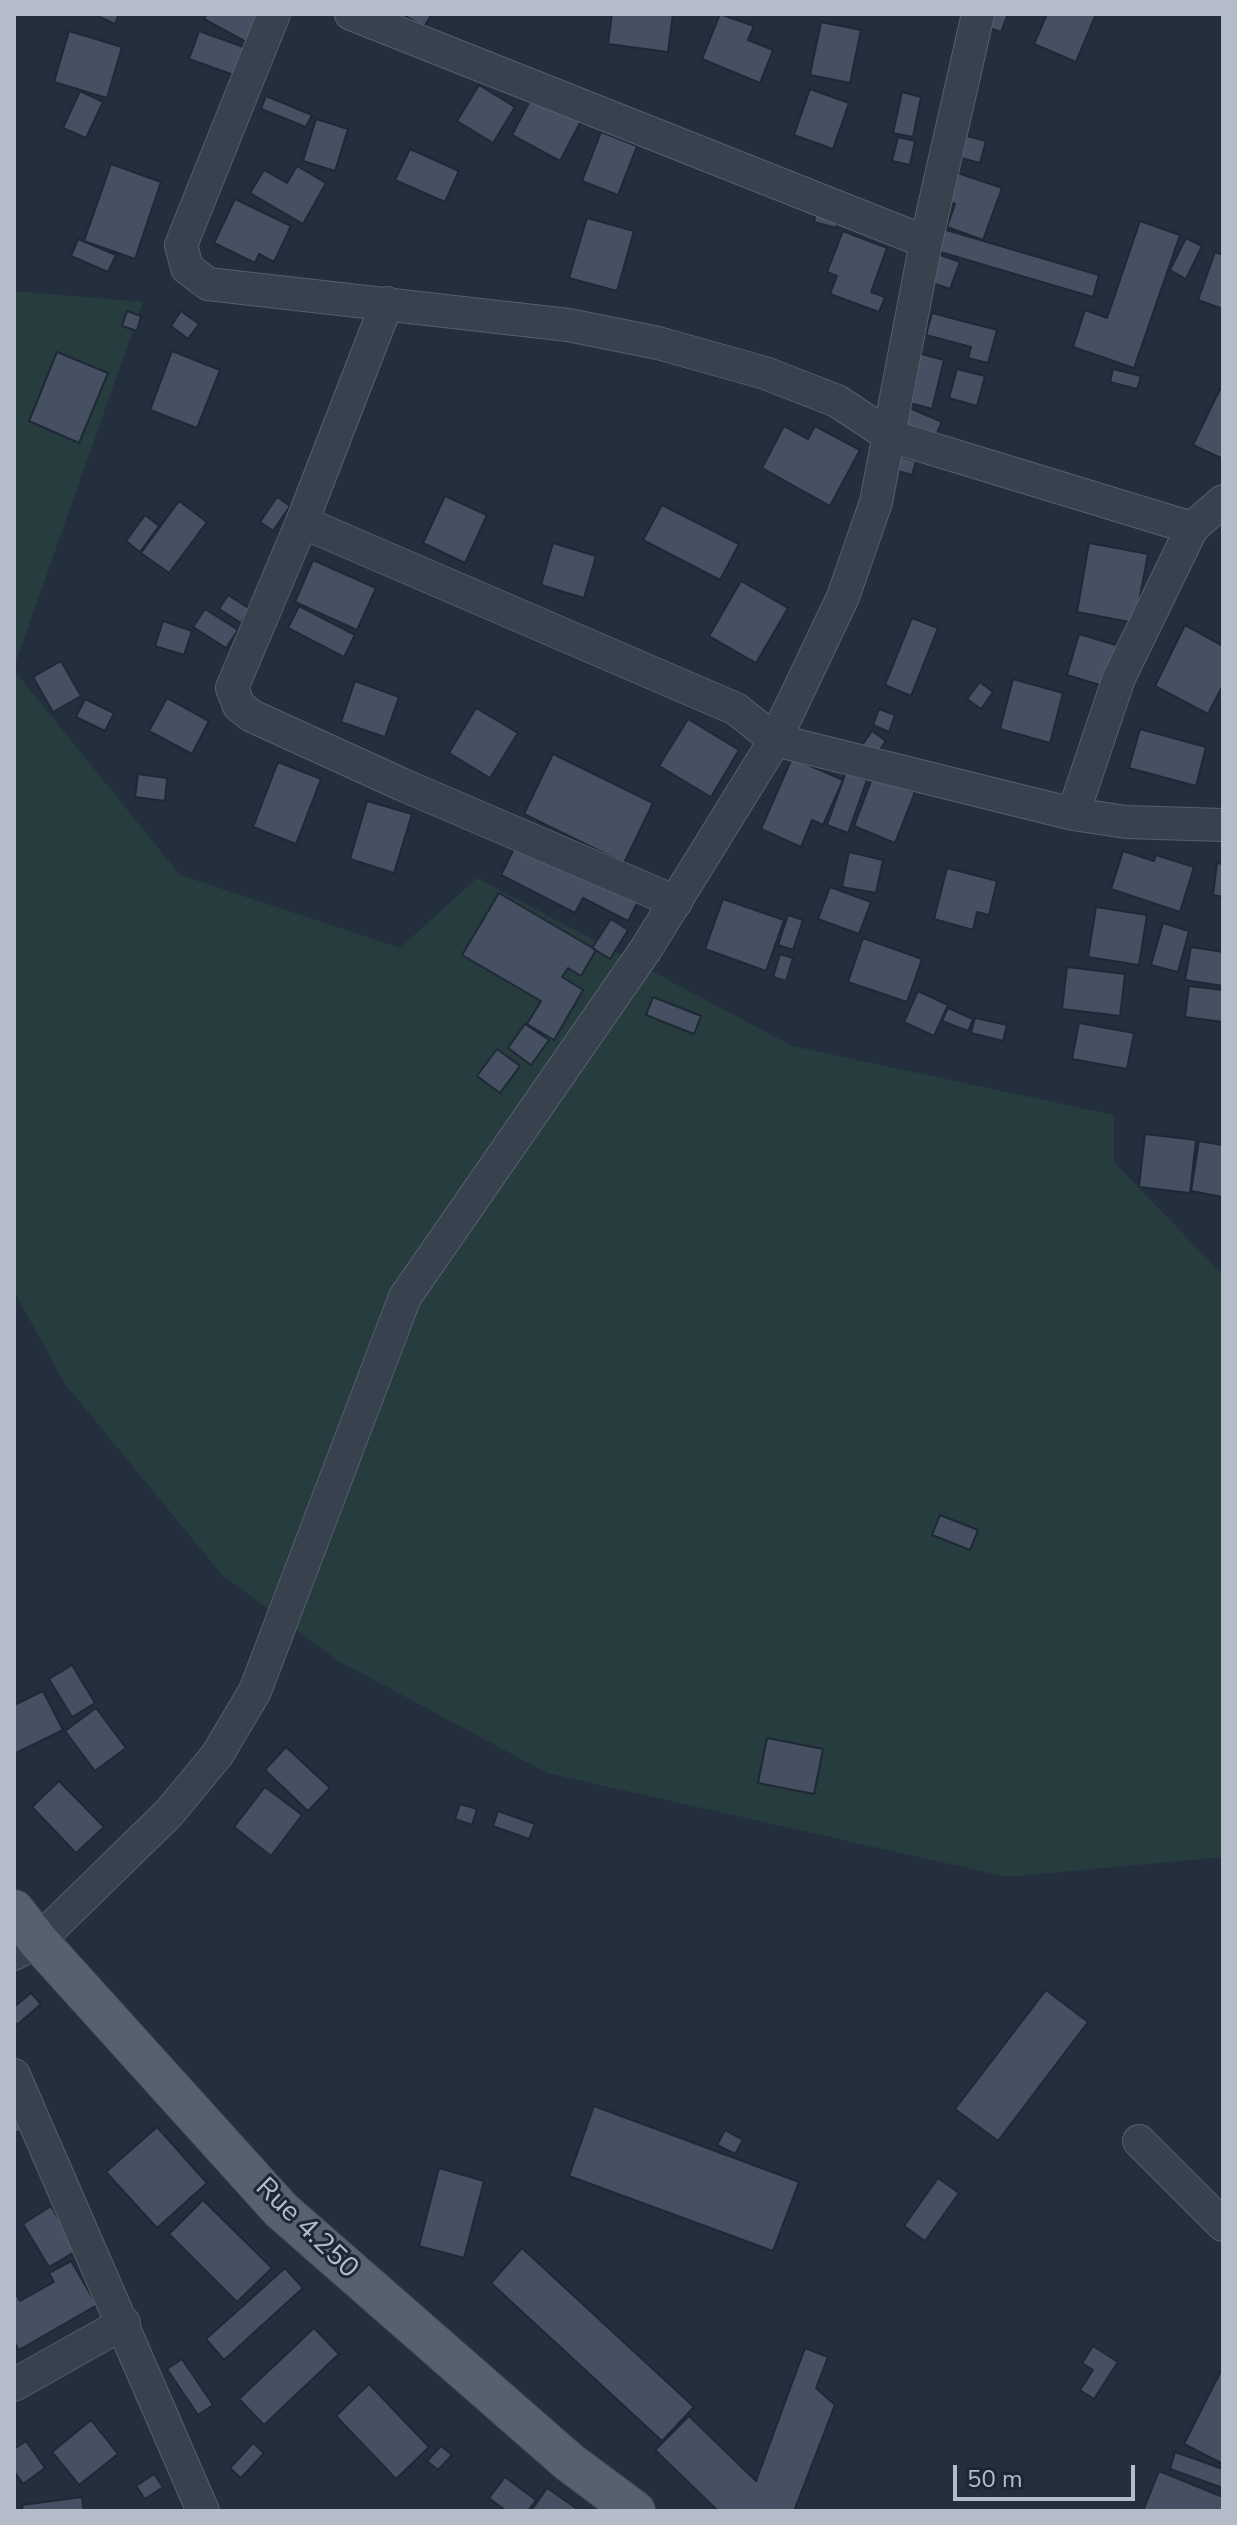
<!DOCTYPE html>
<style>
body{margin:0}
#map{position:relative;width:1237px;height:2525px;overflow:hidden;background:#242f3e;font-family:"Nunito Sans",sans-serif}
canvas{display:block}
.frame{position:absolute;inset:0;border:16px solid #b4bcc9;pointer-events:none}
.scale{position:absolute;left:953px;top:2465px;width:182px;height:36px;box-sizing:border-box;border:4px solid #b4bcc9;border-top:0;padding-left:10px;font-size:24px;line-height:28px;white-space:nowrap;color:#b4bcc9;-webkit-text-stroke:6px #1d2633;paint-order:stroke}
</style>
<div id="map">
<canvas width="1237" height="2525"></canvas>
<div class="frame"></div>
<div class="scale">50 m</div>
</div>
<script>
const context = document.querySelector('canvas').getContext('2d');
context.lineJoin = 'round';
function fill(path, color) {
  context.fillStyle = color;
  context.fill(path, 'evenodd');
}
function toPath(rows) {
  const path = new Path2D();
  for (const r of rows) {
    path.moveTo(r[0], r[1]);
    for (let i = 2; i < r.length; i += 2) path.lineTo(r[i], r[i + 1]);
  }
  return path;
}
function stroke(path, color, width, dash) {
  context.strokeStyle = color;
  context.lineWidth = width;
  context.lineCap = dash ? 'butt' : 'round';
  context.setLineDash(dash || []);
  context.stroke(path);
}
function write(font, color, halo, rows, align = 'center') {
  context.font = font + ' "Nunito Sans",sans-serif';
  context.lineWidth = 6;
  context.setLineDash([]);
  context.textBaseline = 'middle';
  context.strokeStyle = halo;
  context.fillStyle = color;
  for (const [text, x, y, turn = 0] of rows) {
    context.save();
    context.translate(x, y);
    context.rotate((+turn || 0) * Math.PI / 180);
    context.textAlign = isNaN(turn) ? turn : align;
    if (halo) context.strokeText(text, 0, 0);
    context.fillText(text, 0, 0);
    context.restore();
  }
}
const green = toPath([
 [14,291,143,302,14,667],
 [14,670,180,875,400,948,477,878,792,1046,1114,1115,1114,1162,1223,1275,1223,1857,1007,1877,547,1773,337,1660,222,1575,65,1384,14,1291]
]);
const building = toPath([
 [93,14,119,14,115,24,93,14],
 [207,14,256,14,262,18,248,43,204,19,207,14],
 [402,14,432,14,424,27,402,14],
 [612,14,673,14,668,52,608,44,612,14],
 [720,14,754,26,748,40,773,50,760,83,702,59,720,14],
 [985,14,1008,14,1001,32,981,25,985,14],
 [1047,14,1096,14,1076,62,1034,44,1047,14],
 [821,22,861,30,850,83,810,75,821,22],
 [69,31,122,47,107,98,54,82,69,31],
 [199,31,252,50,242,78,189,59,199,31],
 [479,85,515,107,493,143,457,121,479,85],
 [810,89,849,103,833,149,794,135,810,89],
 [80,91,103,102,86,138,63,128,80,91],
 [902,92,921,97,913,137,893,133,902,92],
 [534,93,582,119,560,161,512,135,534,93],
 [266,96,312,115,306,127,261,109,266,96],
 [316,119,348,129,335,171,303,161,316,119],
 [601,132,637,146,618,195,582,181,601,132],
 [952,132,986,141,980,163,946,154,952,132],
 [898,137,915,141,910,165,892,161,898,137],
 [410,149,459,171,445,202,395,180,410,149],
 [111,164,161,182,135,259,84,241,111,164],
 [297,166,326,183,303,224,250,193,264,170,287,183,297,166],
 [952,171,1002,188,983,240,947,227,955,204,942,200,952,171],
 [235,199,291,226,274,262,259,254,255,263,214,243,235,199],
 [817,208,839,214,836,228,814,222,817,208],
 [587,218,634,231,617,291,569,278,587,218],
 [1140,221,1180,235,1134,368,1073,347,1085,310,1107,318,1140,221],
 [936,227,1099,275,1093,297,930,249,936,227],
 [843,231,887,248,871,292,885,297,879,312,830,294,837,276,827,272,843,231],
 [1186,238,1202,246,1186,279,1170,270,1186,238],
 [78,239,116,255,108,272,71,256,78,239],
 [932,252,960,262,950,289,923,280,932,252],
 [1215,252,1223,255,1223,309,1198,300,1215,252],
 [127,311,141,316,137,331,122,326,127,311],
 [181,311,199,324,188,339,171,326,181,311],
 [932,313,997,330,988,363,968,358,971,347,926,335,932,313],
 [172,351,220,370,197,428,150,410,172,351],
 [57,352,108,373,79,443,29,421,57,352],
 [918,353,944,360,932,409,906,402,918,353],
 [957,369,985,376,977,406,949,398,957,369],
 [1113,369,1141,376,1137,389,1110,382,1113,369],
 [1220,389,1223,390,1223,459,1193,445,1220,389],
 [910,408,942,422,934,440,902,427,910,408],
 [784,426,808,439,815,426,860,450,830,506,762,468,784,426],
 [898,456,916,461,912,475,894,470,898,456],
 [445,496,487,515,465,563,423,543,445,496],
 [277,497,290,506,273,531,260,522,277,497],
 [179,501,207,522,169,573,141,553,179,501],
 [662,505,739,544,720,580,643,540,662,505],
 [145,515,159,526,140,552,126,541,145,515],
 [553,543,596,556,584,598,541,585,553,543],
 [1089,543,1148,554,1135,623,1077,612,1089,543],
 [313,560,376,588,357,630,295,602,313,560],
 [741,581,788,608,756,663,709,636,741,581],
 [228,595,250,609,241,623,219,609,228,595],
 [299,606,355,635,344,657,288,628,299,606],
 [205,609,238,630,226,648,193,627,205,609],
 [912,618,938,628,911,696,885,685,912,618],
 [163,621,192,631,184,655,155,646,163,621],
 [1185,625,1223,646,1223,685,1208,714,1155,686,1185,625],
 [1079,634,1126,648,1113,689,1067,675,1079,634],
 [61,661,81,696,53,712,33,677,61,661],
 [1013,679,1063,693,1050,743,1000,729,1013,679],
 [355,681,399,697,385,737,341,722,355,681],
 [980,682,993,692,981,709,967,699,980,682],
 [167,698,209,721,192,754,149,731,167,698],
 [85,699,114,713,105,731,76,717,85,699],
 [476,708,518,733,490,778,449,753,476,708],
 [879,709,895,715,889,732,873,725,879,709],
 [688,719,739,750,711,797,659,766,688,719],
 [1140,729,1206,747,1196,786,1129,768,1140,729],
 [872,731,886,741,869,765,855,755,872,731],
 [553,754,653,803,624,863,524,814,553,754],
 [792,758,843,780,823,825,812,820,801,847,761,829,792,758],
 [278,762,321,779,296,844,253,827,278,762],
 [846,772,867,780,848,833,827,825,846,772],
 [138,774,167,778,165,801,135,797,138,774],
 [873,776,915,792,895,843,854,826,873,776],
 [367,801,412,814,394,873,350,859,367,801],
 [522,833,642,894,628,921,583,898,575,913,501,875,522,833],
 [1123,851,1154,861,1156,855,1194,867,1180,912,1111,889,1123,851],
 [849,852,883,860,876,893,842,887,849,852],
 [1217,863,1223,864,1223,897,1213,895,1217,863],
 [947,868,997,881,989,915,977,912,973,930,934,919,947,868],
 [830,887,871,902,859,934,818,919,830,887],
 [499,893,596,950,581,976,568,968,562,977,583,990,554,1040,527,1024,541,1001,462,955,499,893],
 [723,899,784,920,766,971,705,949,723,899],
 [1096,907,1147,915,1139,965,1088,957,1096,907],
 [788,915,803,920,793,950,778,945,788,915],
 [611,919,628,930,610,959,592,948,611,919],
 [1163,923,1189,931,1178,972,1151,965,1163,923],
 [863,938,922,959,907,1002,848,982,863,938],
 [1191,947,1223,952,1223,986,1185,980,1191,947],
 [780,954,793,958,786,981,773,977,780,954],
 [1067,967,1125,974,1120,1016,1062,1009,1067,967],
 [1189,986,1223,990,1223,1022,1185,1017,1189,986],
 [918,991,948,1005,934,1036,904,1022,918,991],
 [653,997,701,1016,694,1034,646,1015,653,997],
 [948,1008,973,1019,968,1031,942,1021,948,1008],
 [975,1018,1007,1025,1003,1041,971,1033,975,1018],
 [1079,1023,1134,1033,1127,1069,1072,1059,1079,1023],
 [525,1024,549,1040,531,1065,508,1048,525,1024],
 [497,1049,520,1066,500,1093,477,1076,497,1049],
 [1145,1134,1196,1140,1190,1193,1139,1187,1145,1134],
 [1199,1141,1223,1145,1223,1197,1191,1191,1199,1141],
 [940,1515,978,1530,970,1550,932,1535,940,1515],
 [72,1665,95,1703,72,1717,49,1679,72,1665],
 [43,1691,63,1730,14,1754,14,1705,43,1691],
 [96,1708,126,1748,95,1771,65,1731,96,1708],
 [767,1738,823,1749,814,1794,758,1783,767,1738],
 [286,1747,330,1788,308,1811,265,1770,286,1747],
 [59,1781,104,1827,76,1853,32,1807,59,1781],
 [265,1787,302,1815,271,1856,234,1827,265,1787],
 [460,1804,477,1809,472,1825,455,1819,460,1804],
 [498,1811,535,1824,529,1839,493,1826,498,1811],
 [1046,1990,1088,2022,998,2141,955,2109,1046,1990],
 [31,1993,41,2004,17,2025,14,2021,14,2007,31,1993],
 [594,2106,799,2182,773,2251,569,2176,594,2106],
 [14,2108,30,2125,14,2134,14,2108],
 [157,2127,207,2183,157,2228,106,2172,157,2127],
 [725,2130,743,2140,735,2154,717,2145,725,2130],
 [439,2168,484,2181,464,2258,419,2246,439,2168],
 [938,2178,959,2193,925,2241,904,2226,938,2178],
 [203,2200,272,2268,237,2302,169,2234,203,2200],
 [51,2206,78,2250,49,2267,23,2224,51,2206],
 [522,2248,694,2407,662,2441,491,2283,522,2248],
 [71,2261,97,2305,19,2350,14,2342,14,2291,20,2301,54,2282,49,2273,71,2261],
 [285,2268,303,2288,224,2360,206,2339,285,2268],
 [314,2328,339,2354,264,2425,239,2399,314,2328],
 [1093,2346,1118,2362,1094,2399,1080,2390,1093,2370,1082,2363,1093,2346],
 [805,2348,828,2357,816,2388,835,2405,794,2511,718,2511,655,2450,689,2416,756,2481,805,2348],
 [182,2359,213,2405,198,2415,167,2369,182,2359],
 [1223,2367,1223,2459,1221,2463,1184,2444,1223,2367],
 [369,2384,429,2447,396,2479,336,2416,369,2384],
 [91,2420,118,2454,79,2485,52,2452,91,2420],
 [26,2441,45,2468,23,2484,14,2471,14,2449,26,2441],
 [253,2443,264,2453,241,2478,230,2468,253,2443],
 [441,2446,452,2455,438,2470,427,2461,441,2446],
 [1175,2452,1223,2469,1223,2488,1170,2469,1175,2452],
 [1159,2471,1223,2497,1223,2511,1143,2511,1159,2471],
 [154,2474,163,2487,145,2499,136,2486,154,2474],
 [505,2477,536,2500,528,2511,506,2511,489,2498,505,2477],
 [547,2488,580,2511,531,2511,547,2488],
 [82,2497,84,2511,23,2511,22,2505,82,2497]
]);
const minor = toPath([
 [274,14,181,245,187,268,208,284,568,325,658,343,765,373,837,401,890,436,1192,528,1223,501],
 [351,14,926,242],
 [387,303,302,522,232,688,239,706,252,716,401,784,676,902],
 [302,522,736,709,775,740,1073,814,1126,822,1223,825],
 [1073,814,1119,678,1192,528],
 [14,1954,38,1941,169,1813,217,1755,255,1691,405,1297,646,949,775,740,843,597,876,502,926,242,978,14],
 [14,2075,203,2511],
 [1139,2141,1223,2225],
 [14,2385,124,2323]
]);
const major = toPath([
 [14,1910,38,1941,281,2210,569,2462,635,2511]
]);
const streetNames = [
 ["Rue 4.250",306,2229,44]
];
fill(green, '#263c3f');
fill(building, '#455162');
stroke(building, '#1f2835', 2);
stroke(minor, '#565f6c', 34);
stroke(major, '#414a57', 42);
stroke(minor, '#38414e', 32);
stroke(major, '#56606e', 40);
write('28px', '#b4bcc9', '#1d2633', streetNames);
</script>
